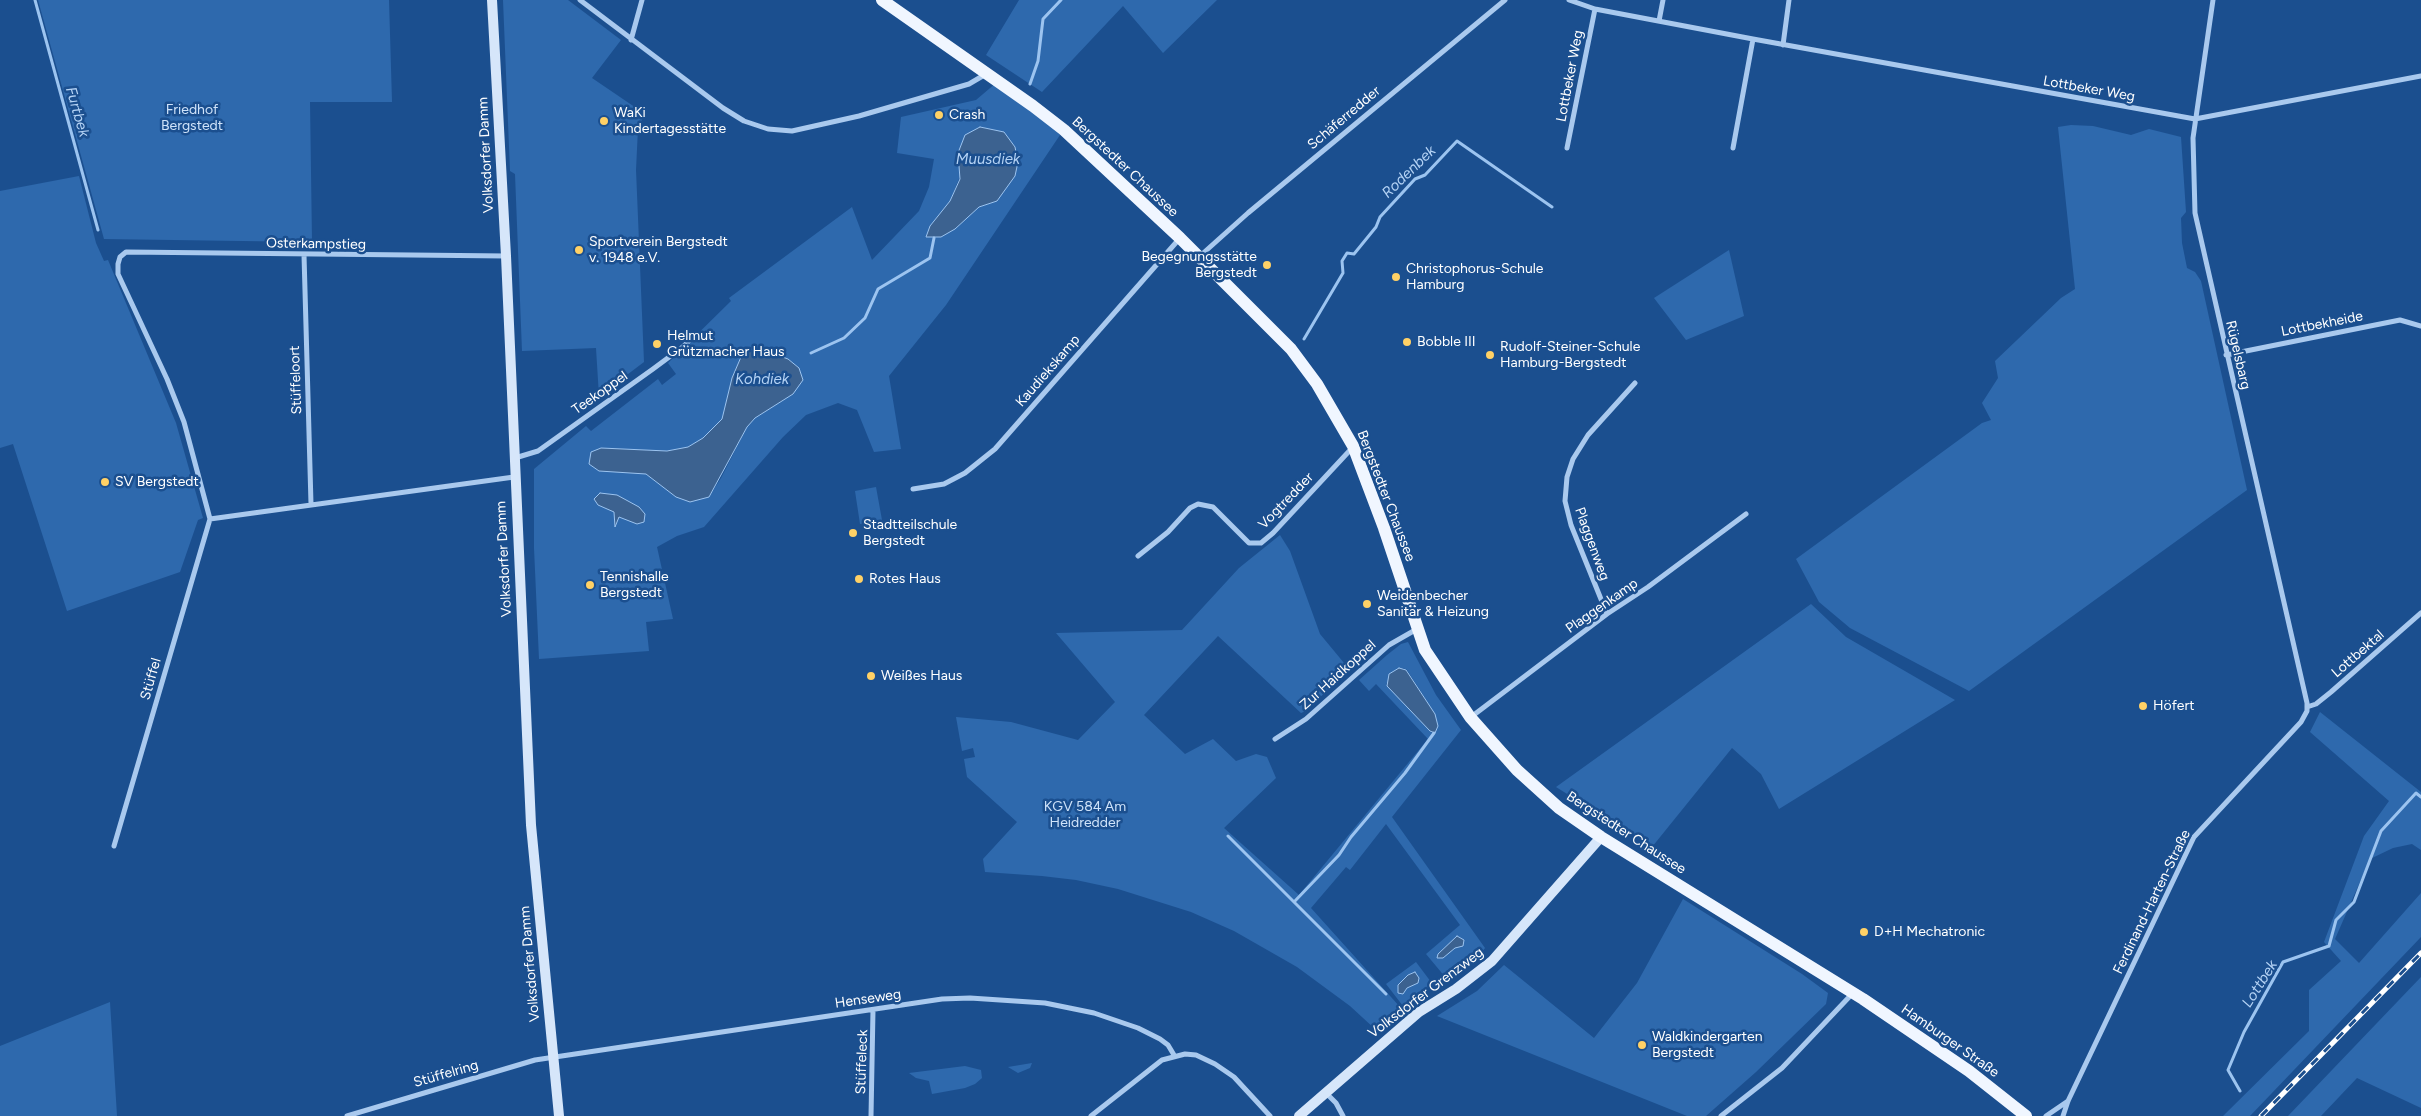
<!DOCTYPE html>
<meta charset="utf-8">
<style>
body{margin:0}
canvas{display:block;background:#1b4f8f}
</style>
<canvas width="2421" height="1116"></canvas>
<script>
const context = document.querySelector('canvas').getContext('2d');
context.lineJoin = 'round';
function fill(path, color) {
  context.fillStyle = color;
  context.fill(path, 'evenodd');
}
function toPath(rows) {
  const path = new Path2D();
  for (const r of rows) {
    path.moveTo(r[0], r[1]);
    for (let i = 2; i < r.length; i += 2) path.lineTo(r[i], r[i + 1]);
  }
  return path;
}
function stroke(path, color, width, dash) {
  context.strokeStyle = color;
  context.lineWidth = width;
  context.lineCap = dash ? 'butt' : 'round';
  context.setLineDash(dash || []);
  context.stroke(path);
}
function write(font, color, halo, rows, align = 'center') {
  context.font = font + ' Figtree,sans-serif';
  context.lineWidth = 5;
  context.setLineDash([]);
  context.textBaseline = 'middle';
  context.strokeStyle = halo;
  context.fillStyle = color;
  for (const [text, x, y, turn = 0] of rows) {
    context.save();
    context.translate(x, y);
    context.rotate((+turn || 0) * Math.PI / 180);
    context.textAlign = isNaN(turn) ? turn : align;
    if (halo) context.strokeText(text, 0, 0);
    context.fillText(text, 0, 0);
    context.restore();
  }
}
const green = toPath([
 [38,0,389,0,392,102,310,102,312,242,104,239],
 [503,0,568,0,621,40,592,78,645,114,638,128,636,170,644,362,599,396,596,348,522,351,515,174,510,171],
 [1019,0,1217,0,1163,53,1123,6,1042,92,986,55],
 [996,83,1062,132,946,305,889,376,901,449,874,452,857,410,838,403,806,415,783,437,704,527,677,536,657,547,673,619,646,622,649,651,539,659,534,548,534,469,586,426,591,431,658,379,662,385,676,374,668,363,731,301,729,298,852,207,872,260,919,211,929,187,934,159,897,153,901,117,976,100],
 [980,127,1004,132,1015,147,997,201,979,207,955,229,930,226,950,201],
 [766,351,788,359,799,368,793,394,755,418,747,427,721,478,709,497,676,497,646,474,601,448,666,451,688,447,703,438,722,419,728,401],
 [600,493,617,495,639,507,619,517,615,526,614,512],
 [2071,125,2093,126,2131,135,2149,129,2181,137,2186,212,2181,218,2182,243,2187,268,2195,272,2201,281,2247,490,1969,691,1850,628,1819,602,1796,559,1982,423,1991,420,1982,403,1998,378,1995,361,2061,298,2075,289,2058,127],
 [79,176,96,243,104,261,108,260,176,423,203,518,198,520,180,572,67,611,13,444,0,448,0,191],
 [1729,250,1744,316,1686,340,1654,298],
 [876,487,882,520,860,524,855,491],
 [1280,535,1290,551,1320,634,1349,669,1306,711,1301,713,1218,636,1144,715,1185,754,1213,739,1236,761,1256,754,1267,757,1276,778,1224,828,1299,895,1428,739,1376,684,1369,691,1359,680,1387,655,1401,644,1408,642,1436,695,1461,730,1392,817,1485,948,1478,957,1446,978,1426,954,1460,925,1386,824,1350,870,1346,867,1311,908,1400,1007,1375,1029,1350,1006,1297,967,1234,931,1191,912,1118,889,1076,880,1042,876,985,872,983,859,1017,822,967,777,964,759,975,757,973,748,962,751,956,717,1011,722,1078,740,1115,702,1056,633,1182,630,1239,568],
 [1403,668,1407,670,1435,714,1432,733,1386,684],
 [1811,604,1846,637,1955,700,1779,809,1761,774,1732,748,1652,847,1556,787],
 [2320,712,2421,792,2421,850,2412,844,2393,848,2370,859,2335,939,2359,963,2421,893,2421,937,2250,1116,2223,1116,2309,1031,2309,990,2341,961,2324,942,2364,836,2389,801,2310,732],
 [1683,899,1802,974,1828,993,1826,1004,1756,1072,1706,1116,1687,1116,1437,1016,1477,991,1504,965,1594,1038,1637,983],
 [1416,962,1434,986,1403,1006,1386,984],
 [2421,977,2421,1108,2357,1078,2321,1116,2288,1116],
 [110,1002,117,1116,0,1116,0,1046],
 [1032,1063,1030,1068,1018,1073,1008,1067],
 [965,1066,981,1070,982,1078,975,1084,965,1088,932,1094,929,1081,916,1078,909,1073]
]);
const water = toPath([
 [980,127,1004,132,1015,147,1018,162,1015,176,997,201,979,207,955,229,941,237,926,237,930,226,950,201,960,179,958,153,965,135,980,127],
 [752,349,766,351,788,359,799,368,803,380,793,394,755,418,747,427,709,497,690,502,676,497,646,474,599,471,589,464,591,452,601,448,667,451,688,447,703,438,722,419,732,378,741,357,752,349],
 [600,493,617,495,639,507,645,514,644,522,637,524,619,517,615,527,614,512,598,505,594,499,600,493],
 [1399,668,1406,670,1435,714,1438,726,1435,733,1430,731,1387,686,1389,674,1399,668],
 [1457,936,1464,940,1463,946,1455,948,1443,958,1437,958,1438,954,1457,936],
 [1415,972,1419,978,1418,983,1407,988,1403,994,1398,993,1398,985,1408,975,1415,972]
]);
const stream = toPath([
 [35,0,98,230],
 [1030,84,1038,61,1043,19,1061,0],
 [1304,339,1343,273,1342,261,1347,253,1354,254,1376,227,1380,217,1415,179,1425,175,1457,141,1552,207],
 [811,353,844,338,865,318,878,289,930,258,934,238],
 [1228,836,1386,994],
 [1294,902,1339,855,1351,837,1405,773,1434,733],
 [2240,1091,2228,1070,2244,1032,2283,962,2329,946,2336,920,2354,902,2381,831,2416,793,2421,797]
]);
const street = toPath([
 [580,0,723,108,744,121,768,129,792,131,859,116,969,84,986,74],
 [1569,0,1595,9,1753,39,2195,119,2421,76],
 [1659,21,1663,0],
 [631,40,642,0],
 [1783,45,1789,0],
 [1567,148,1595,9],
 [1733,148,1753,39],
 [304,255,311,504],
 [1200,256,1248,213,1505,0],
 [2226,355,2400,320,2421,326],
 [515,458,538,451,653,369,684,346,693,336],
 [913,489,944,484,965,473,995,449,1180,238],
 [210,519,184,422,167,379,118,274,118,264,120,257,126,252,506,256],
 [1138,556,1168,532,1190,508,1198,504,1213,507,1249,543,1261,543,1273,533,1353,447],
 [1607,614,1571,525,1565,501,1567,477,1573,459,1588,435,1635,383],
 [2307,707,2316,704,2331,692,2421,613],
 [1471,717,1607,614,1648,587,1746,514],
 [1275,739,1306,719,1389,645,1417,629],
 [114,846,210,519,514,477],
 [1326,1093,1336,1103,1343,1116],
 [347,1116,535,1060,942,999,970,998,1045,1003,1094,1013,1138,1028,1160,1039,1168,1045,1174,1055],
 [871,1116,873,1010],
 [1091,1116,1162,1060,1185,1054,1196,1055,1215,1064,1234,1077,1270,1116],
 [1721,1116,1782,1068,1852,994],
 [2046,1116,2068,1101],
 [2063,1116,2068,1101,2194,837,2301,722,2307,711,2307,703,2195,213,2193,138,2213,0]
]);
const secondary = toPath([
 [492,0,506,256,531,825,559,1116],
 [1299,1116,1419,1012,1456,989,1492,961,1601,837]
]);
const primary = toPath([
 [882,0,1033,106,1064,130,1180,238,1291,349,1317,384,1353,446,1384,528,1425,650,1470,717,1517,770,1559,808,1601,837,1863,999,1969,1071,2026,1116]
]);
const rail = toPath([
 [2261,1116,2421,953]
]);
const markers = [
 [939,115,5,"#ffd166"],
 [604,121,5,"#ffd166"],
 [579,250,5,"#ffd166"],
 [1267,265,5,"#ffd166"],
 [1396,277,5,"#ffd166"],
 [1407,342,5,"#ffd166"],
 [657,344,5,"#ffd166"],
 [1490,355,5,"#ffd166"],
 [105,482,5,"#ffd166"],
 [853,533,5,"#ffd166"],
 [859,579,5,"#ffd166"],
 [590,585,5,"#ffd166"],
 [1367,604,5,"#ffd166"],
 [871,676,5,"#ffd166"],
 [2143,706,5,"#ffd166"],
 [1864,932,5,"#ffd166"],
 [1642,1045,5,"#ffd166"]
];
const streetNames = [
 ["Lottbeker Weg",1570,76,-79],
 ["Lottbeker Weg",2089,89,10],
 ["Schäferredder",1344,118,-40],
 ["Volksdorfer Damm",486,155,-93],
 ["Bergstedter Chaussee",1125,167,43],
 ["Osterkampstieg",316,244,1],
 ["Lottbekheide",2322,324,-11],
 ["Rügelsbarg",2238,355,77],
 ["Kaudiekskamp",1048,371,-49],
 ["Stüffeloort",296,380,-92],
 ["Teekoppel",600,393,-35],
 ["Bergstedter Chaussee",1386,496,69],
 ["Vogtredder",1286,501,-46],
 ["Plaggenweg",1592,544,70],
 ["Volksdorfer Damm",504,559,-93],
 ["Plaggenkamp",1602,606,-35],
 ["Lottbektal",2358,654,-41],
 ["Zur Haidkoppel",1338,675,-42],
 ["Stüffel",151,679,-74],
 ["Bergstedter Chaussee",1626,833,33],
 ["Ferdinand-Harten-Straße",2152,902,-64],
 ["Volksdorfer Damm",530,964,-95],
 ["Volksdorfer Grenzweg",1426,993,-37],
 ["Henseweg",868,999,-8],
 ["Hamburger Straße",1950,1041,35],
 ["Stüffeleck",862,1062,-88],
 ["Stüffelring",446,1074,-16]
];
const parkNames = [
 ["Friedhof",192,110],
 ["Bergstedt",192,126],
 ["KGV 584 Am",1085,807],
 ["Heidredder",1085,823]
];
const poiNames = [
 ["WaKi",614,113],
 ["Kindertagesstätte",614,129],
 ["Crash",949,115],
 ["Sportverein Bergstedt",589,242],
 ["v. 1948 e.V.",589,258],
 ["Begegnungsstätte",1257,257,"right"],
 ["Bergstedt",1257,273,"right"],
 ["Christophorus-Schule",1406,269],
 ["Hamburg",1406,285],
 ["Helmut",667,336],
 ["Grützmacher Haus",667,352],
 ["Bobble III",1417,342],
 ["Rudolf-Steiner-Schule",1500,347],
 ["Hamburg-Bergstedt",1500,363],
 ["SV Bergstedt",115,482],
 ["Stadtteilschule",863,525],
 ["Bergstedt",863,541],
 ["Tennishalle",600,577],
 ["Bergstedt",600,593],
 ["Rotes Haus",869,579],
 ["Weidenbecher",1377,596],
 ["Sanitär & Heizung",1377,612],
 ["Weißes Haus",881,676],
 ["Höfert",2153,706],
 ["D+H Mechatronic",1874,932],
 ["Waldkindergarten",1652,1037],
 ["Bergstedt",1652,1053]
];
const waterNames = [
 ["Furtbek",77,112,74],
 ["Muusdiek",988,160],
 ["Rodenbek",1409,172,-44],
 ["Kohdiek",762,380],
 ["Lottbek",2260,984,-58]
];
fill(green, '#2e69ad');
fill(water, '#3c6290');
stroke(water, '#9cc4f0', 1);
stroke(stream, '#9cc4f0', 3);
stroke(street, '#a9c9ee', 5);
stroke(secondary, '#d6e6fa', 10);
stroke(primary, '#f0f6ff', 12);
stroke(rail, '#fff', 5);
stroke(rail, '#1b4f8f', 3, [9]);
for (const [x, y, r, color] of markers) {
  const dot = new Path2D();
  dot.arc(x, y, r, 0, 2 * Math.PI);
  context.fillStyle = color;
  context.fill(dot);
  stroke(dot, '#1b4f8f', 2);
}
write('14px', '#fff', '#1b4f8f', streetNames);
write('14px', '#cfe3fa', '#1b4f8f', parkNames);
write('14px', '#fff', '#1b4f8f', poiNames, 'left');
write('italic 15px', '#b5d3f5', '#1b4f8f', waterNames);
</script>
